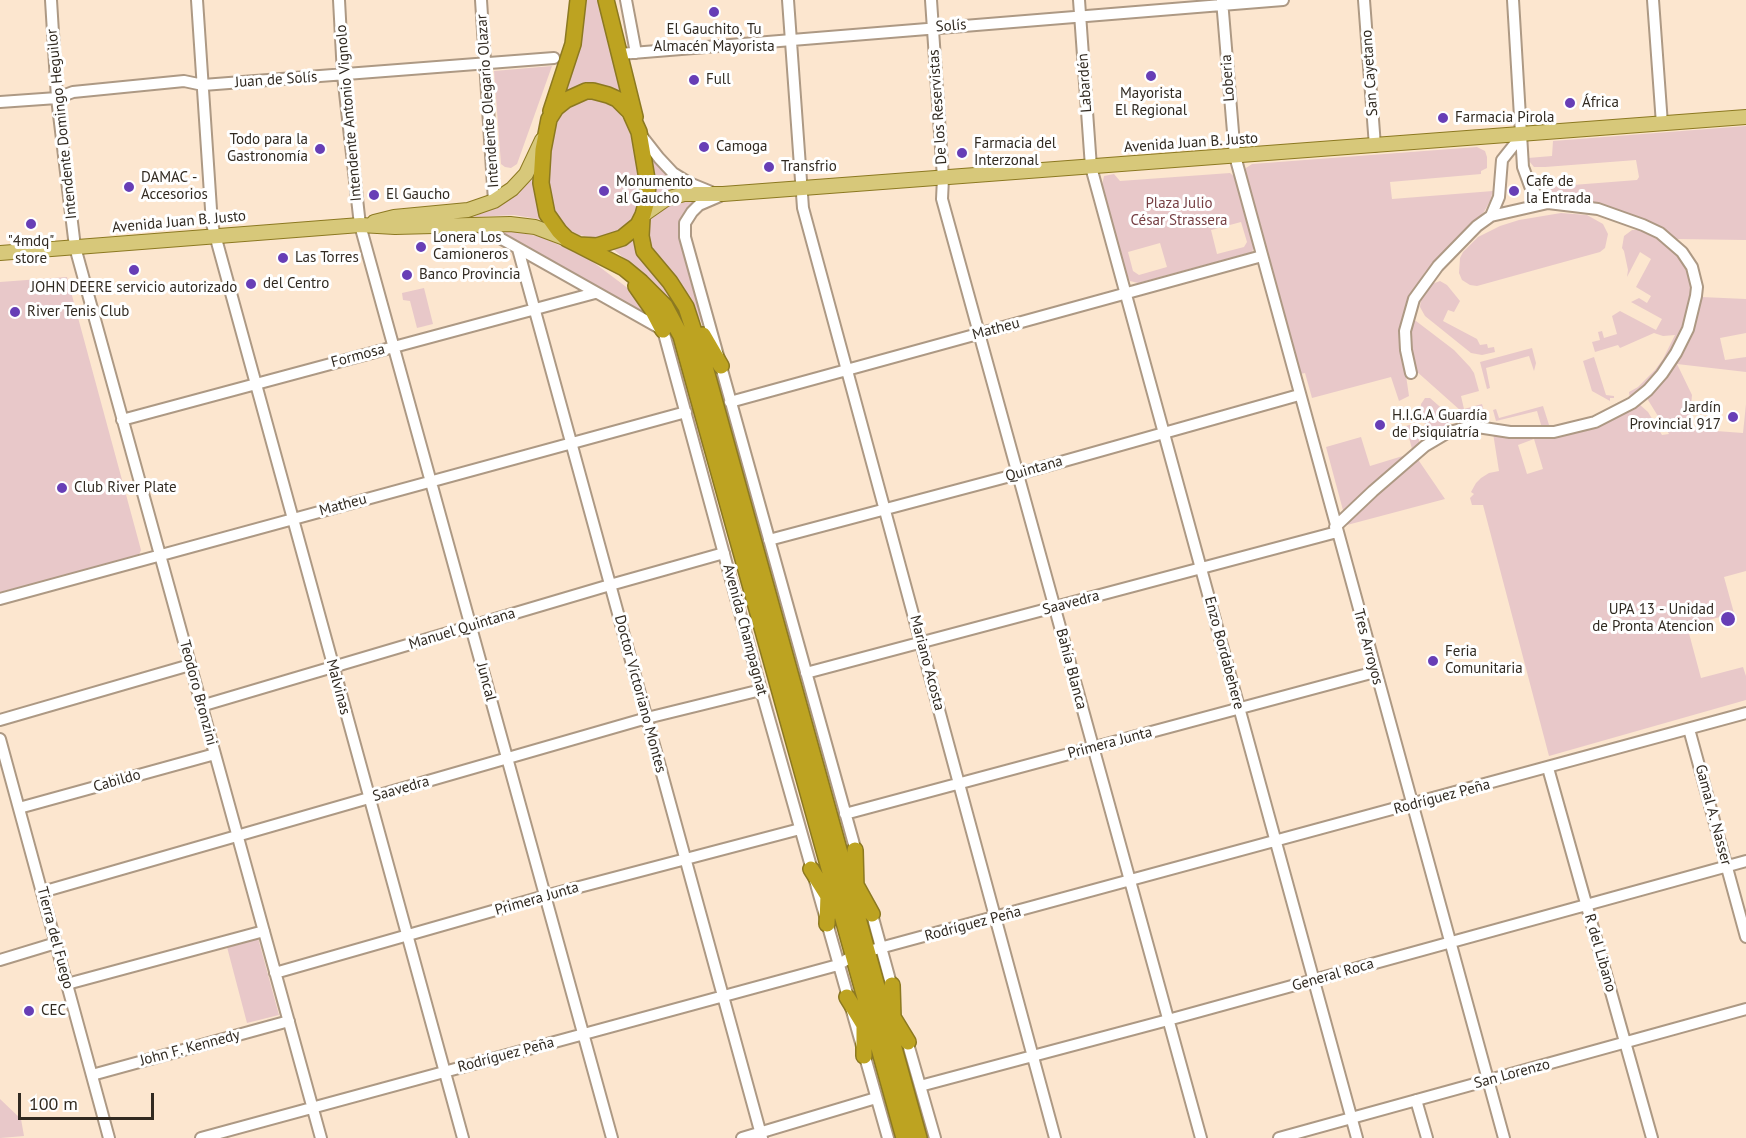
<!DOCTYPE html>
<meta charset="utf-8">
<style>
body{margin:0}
#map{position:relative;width:1746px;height:1138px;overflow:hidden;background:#fce6cf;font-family:"PT Sans",sans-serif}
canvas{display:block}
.scale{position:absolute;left:18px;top:1093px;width:136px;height:27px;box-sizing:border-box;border:3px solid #312a21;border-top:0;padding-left:8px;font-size:18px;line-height:21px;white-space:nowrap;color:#312a21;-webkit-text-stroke:4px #fff;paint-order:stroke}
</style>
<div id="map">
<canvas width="1746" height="1138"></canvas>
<div class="scale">100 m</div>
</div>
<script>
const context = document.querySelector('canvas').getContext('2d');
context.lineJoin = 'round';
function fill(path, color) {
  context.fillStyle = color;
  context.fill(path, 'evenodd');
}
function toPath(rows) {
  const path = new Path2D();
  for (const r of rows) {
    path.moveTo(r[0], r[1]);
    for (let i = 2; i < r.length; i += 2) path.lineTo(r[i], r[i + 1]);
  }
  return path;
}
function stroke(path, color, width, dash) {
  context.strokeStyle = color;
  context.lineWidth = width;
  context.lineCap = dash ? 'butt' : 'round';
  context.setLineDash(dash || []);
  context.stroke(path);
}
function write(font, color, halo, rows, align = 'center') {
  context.font = font + ' "PT Sans",sans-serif';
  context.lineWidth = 6;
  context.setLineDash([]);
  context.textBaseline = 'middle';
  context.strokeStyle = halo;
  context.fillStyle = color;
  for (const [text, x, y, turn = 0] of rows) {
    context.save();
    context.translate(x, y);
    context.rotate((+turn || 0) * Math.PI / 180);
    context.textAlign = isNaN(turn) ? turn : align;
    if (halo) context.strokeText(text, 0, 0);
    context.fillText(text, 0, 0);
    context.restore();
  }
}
const green = toPath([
 [583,0,602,0,627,97,578,87,563,93],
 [552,66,517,164,511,168,505,167,501,164,494,71],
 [590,96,613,105,624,120,633,140,644,189,637,216,624,230,596,238,579,235,565,228,555,215,548,199,548,159,555,122,566,107],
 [1746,126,1746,240,1675,239,1649,222,1609,207,1594,203,1553,198,1544,193,1547,187,1637,180,1639,177,1636,160,1545,167,1534,167,1529,161,1528,158,1552,156,1553,141],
 [1477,147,1485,151,1487,157,1487,168,1481,171,1481,174,1390,182,1392,199,1493,191,1490,201,1484,212,1452,242,1425,272,1407,304,1400,335,1409,396,1399,401,1391,377,1312,398,1305,373,1300,374,1244,173,1246,168,1252,164],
 [648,152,670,176,693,190,673,192,657,197],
 [1230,173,1235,177,1247,221,1254,247,1252,252,1138,283,1130,281,1127,275,1102,185,1104,176,1114,174,1120,181],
 [1241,222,1247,242,1244,247,1217,254,1211,230],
 [1160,243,1167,267,1139,275,1133,271,1128,252],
 [533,179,544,220,514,215,473,217,507,201],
 [701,198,684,212,679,229,703,325,688,299,646,243,649,222,654,215,670,203],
 [1561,213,1587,215,1603,224,1608,234,1605,248,1600,252,1477,286,1470,285,1462,280,1459,273,1460,258,1463,252,1478,237,1500,226,1519,220],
 [1632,230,1640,230,1651,234,1681,257,1687,266,1693,288,1683,329,1668,359,1649,384,1630,399,1629,392,1638,387,1655,370,1663,359,1675,335,1663,336,1654,333,1620,348,1618,345,1595,352,1592,342,1600,340,1598,332,1602,331,1604,338,1617,334,1612,316,1620,311,1656,330,1662,319,1631,302,1639,298,1647,303,1651,296,1636,287,1651,259,1640,252,1627,277,1628,270,1624,251,1622,248,1624,236],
 [502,231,512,231,542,237,589,259,629,289,651,318,506,235],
 [636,234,681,308,696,368,638,270,613,249],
 [67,277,141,550,138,557,0,592,0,282],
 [1440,281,1447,285,1460,301,1454,312,1448,310,1443,321,1477,339,1480,345,1487,344,1488,348,1494,347,1495,352,1482,355,1471,353,1425,316,1420,307,1421,299,1432,284],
 [424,288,433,324,417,328,410,301,403,300,402,293],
 [1701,297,1746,299,1746,333,1720,338,1725,360,1746,357,1746,372,1677,364,1692,395,1689,429,1743,433,1746,404,1746,571,1724,577,1734,613,1687,626,1701,678,1743,667,1746,676,1746,700,1549,756,1483,505,1472,505,1470,498,1474,494,1471,492,1476,483,1481,478,1489,473,1499,471,1493,433,1533,437,1639,404,1648,412,1662,435,1669,434,1648,400,1648,397,1676,364,1693,334],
 [1534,439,1543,469,1527,474,1518,445],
 [1414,321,1416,321,1454,350,1470,367,1474,373,1479,391,1461,396,1464,409,1482,404,1487,422,1481,423,1470,419,1415,370,1411,344,1411,329],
 [672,325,705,450,702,447,669,333],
 [1532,348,1536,363,1534,371,1529,356,1486,368,1490,388,1487,389,1480,362],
 [707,352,717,372,772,569,770,570,767,570],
 [1594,357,1606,395,1614,396,1614,398,1610,398,1610,401,1592,391,1583,361],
 [1425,398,1430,398,1455,420,1441,429,1430,429,1425,424,1421,411,1421,404],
 [1543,406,1550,428,1542,428,1537,411,1496,421,1493,410,1496,409,1499,418],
 [1416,423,1419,433,1419,445,1344,514,1326,447,1361,437,1370,466,1406,455,1412,449,1406,426],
 [1417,458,1445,499,1347,525,1346,522],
 [258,938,279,1015,247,1023,227,947],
 [0,1099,21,1119,24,1136,0,1138]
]);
const minor = toPath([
 [51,0,57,98,75,247,321,1138],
 [197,0,212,224,463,1138],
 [339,0,343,75,360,225,612,1138],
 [481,0,494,201],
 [626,0,636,53],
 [788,0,803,208,1055,1138],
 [931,0,943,178,942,199,1201,1138],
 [1079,0,1091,167,1357,1138],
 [1222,0,1235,156,1504,1138],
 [1364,0,1375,146],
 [1513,0,1523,167,1530,186,1538,197,1548,203],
 [1653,0,1662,124],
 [620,54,1283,0],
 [0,102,57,98,73,92,184,81,203,85,554,58],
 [641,135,659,158,673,173,689,183,711,192],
 [720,196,699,205,692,212,685,223,685,237,857,855],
 [1491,216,1499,197,1502,160,1522,135],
 [475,224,663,330,761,690,888,1138],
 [518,249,762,1138],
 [730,402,1262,256],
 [122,420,595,293],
 [1335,527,1373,491,1425,446,1447,433,1471,426,1510,432,1554,432,1595,422,1632,403,1648,390,1662,374,1676,353,1688,329,1696,296,1697,287,1692,267,1682,252,1660,233,1643,225,1598,209,1548,203,1491,216,1477,226,1438,266,1414,299,1405,331,1406,350,1411,373],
 [769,540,1018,474,1299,395],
 [0,599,686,412],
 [806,673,1337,532],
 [201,706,610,585,724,553],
 [0,720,190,665],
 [1689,729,1746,937],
 [0,739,109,1138],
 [1548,768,1652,1138],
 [19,808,215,754],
 [845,814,1375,672],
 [42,892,647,718,761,690],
 [870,907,893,991],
 [0,960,56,943],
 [275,973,545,896,800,829],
 [67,984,264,931],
 [906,1037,935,1138],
 [92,1075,289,1021],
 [920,1086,1168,1020,1746,861],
 [1416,1100,1427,1138],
 [201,1138,838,965,854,955,1746,713],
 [742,1138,876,1098],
 [1279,1138,1746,1009]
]);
const major = toPath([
 [643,215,666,199,684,194,723,194,1746,117],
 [374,222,394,217,468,210,494,201,512,189,526,174,542,140],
 [0,253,360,225,395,227,510,224,535,227,567,239]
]);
const highway = toPath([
 [606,0,635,117],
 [586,91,593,91,608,95,617,99,630,112,639,132,648,185,646,204,643,215,638,225,622,238,597,246,579,245,567,239,559,231,547,214,541,183,543,150,549,119,556,108,566,100,586,91],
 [551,111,573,44,578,0],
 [642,218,641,236,644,251,670,282,686,307,702,356,919,1138],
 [579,245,624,268,641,282,665,306,681,336,904,1138],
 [636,286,652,309,663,330],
 [703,335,721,366],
 [855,850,856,887],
 [811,869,838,912],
 [856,885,872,914],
 [827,924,828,895],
 [892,985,893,1017],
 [847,997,869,1033],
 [891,1014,908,1042],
 [864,1023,864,1056]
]);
const markers = [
 [714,12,6,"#673eb6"],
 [1151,76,6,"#673eb6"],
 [694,80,6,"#673eb6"],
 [1570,103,6,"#673eb6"],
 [1443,118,6,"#673eb6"],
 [704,147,6,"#673eb6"],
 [320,149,6,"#673eb6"],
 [962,153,6,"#673eb6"],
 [769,167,6,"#673eb6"],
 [129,187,6,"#673eb6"],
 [604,191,6,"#673eb6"],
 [1514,191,6,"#673eb6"],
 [374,195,6,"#673eb6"],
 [31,224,6,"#673eb6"],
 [421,247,6,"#673eb6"],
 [283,258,6,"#673eb6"],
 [134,270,6,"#673eb6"],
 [407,275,6,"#673eb6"],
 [251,284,6,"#673eb6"],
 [15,312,6,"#673eb6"],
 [1733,417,6,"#673eb6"],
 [1380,425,6,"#673eb6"],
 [62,488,6,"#673eb6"],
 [1728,619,8,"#673eb6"],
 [1433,661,6,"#673eb6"],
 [29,1011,6,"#673eb6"]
];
const streetNames = [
 ["Solís",951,26,-5],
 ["San Cayetano",1370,73,-94],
 ["Loberia",1228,78,-94],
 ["Juan de Solís",276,80,-4],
 ["Labardén",1085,83,-94],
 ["Intendente Olegario Olazar",488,101,-94],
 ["De los Reservistas",938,107,-94],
 ["Intendente Antonio Vignolo",349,113,-95],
 ["Intendente Domingo Heguilor",62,124,-96],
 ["Avenida Juan B. Justo",1191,143,-4],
 ["Avenida Juan B. Justo",179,222,-5],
 ["Matheu",996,329,-15],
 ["Formosa",358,356,-15],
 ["Quintana",1034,469,-16],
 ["Matheu",343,505,-15],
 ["Saavedra",1071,603,-15],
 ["Manuel Quintana",462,629,-17],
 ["Avenida Champagnat",745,630,75],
 ["Tres Arroyos",1368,647,75],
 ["Enzo Bordabehere",1224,653,75],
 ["Mariano Acosta",927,663,75],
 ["Bahía Blanca",1071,669,75],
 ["Juncal",486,682,75],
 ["Malvinas",338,687,75],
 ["Teodoro Bronzini",198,693,75],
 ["Doctor Victoriano Montes",640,694,75],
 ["Primera Junta",1110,743,-15],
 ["Cabildo",117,781,-16],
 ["Saavedra",401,789,-16],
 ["Rodríguez Peña",1442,797,-15],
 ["Gamal A. Nasser",1713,815,75],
 ["Primera Junta",537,899,-16],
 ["Rodríguez Peña",973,924,-15],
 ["Tierra del Fuego",55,938,75],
 ["R del Libano",1600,953,74],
 ["General Roca",1333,975,-16],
 ["John F. Kennedy",190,1048,-15],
 ["Rodríguez Peña",506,1055,-15],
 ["San Lorenzo",1512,1074,-15]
];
const poiNames = [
 ["El Gauchito, Tu",714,30,"center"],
 ["Almacén Mayorista",714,47,"center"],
 ["Full",706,80],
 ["Mayorista",1151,94,"center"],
 ["El Regional",1151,111,"center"],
 ["África",1582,103],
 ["Farmacia Pirola",1455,118],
 ["Todo para la",308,140,"right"],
 ["Gastronomía",308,157,"right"],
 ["Farmacia del",974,144],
 ["Interzonal",974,161],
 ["Camoga",716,147],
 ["Transfrio",781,167],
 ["DAMAC -",141,178],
 ["Accesorios",141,195],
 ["Monumento",616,182],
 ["al Gaucho",616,199],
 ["Cafe de",1526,182],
 ["la Entrada",1526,199],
 ["El Gaucho",386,195],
 ["Lonera Los",433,238],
 ["Camioneros",433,255],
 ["\"4mdq\"",31,242,"center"],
 ["store",31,259,"center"],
 ["Las Torres",295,258],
 ["Banco Provincia",419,275],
 ["del Centro",263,284],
 ["JOHN DEERE servicio autorizado",134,288,"center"],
 ["River Tenis Club",27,312],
 ["Jardín",1721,408,"right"],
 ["Provincial 917",1721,425,"right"],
 ["H.I.G.A Guardía",1392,416],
 ["de Psiquiatría",1392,433],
 ["Club River Plate",74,488],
 ["UPA 13 - Unidad",1714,610,"right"],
 ["de Pronta Atencion",1714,627,"right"],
 ["Feria",1445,652],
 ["Comunitaria",1445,669],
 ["CEC",41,1011]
];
const parkNames = [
 ["Plaza Julio",1179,204],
 ["César Strassera",1179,221]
];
fill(green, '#e8c8c9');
stroke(minor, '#ad9984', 14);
stroke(major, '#8c7921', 16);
stroke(highway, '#8c7921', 18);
stroke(minor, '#fff', 10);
stroke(major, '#d7c87a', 14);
stroke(highway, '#bda321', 15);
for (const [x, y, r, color] of markers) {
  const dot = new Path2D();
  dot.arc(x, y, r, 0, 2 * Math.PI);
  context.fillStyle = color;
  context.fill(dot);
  stroke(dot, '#fff', 2);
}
write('15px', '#312a21', '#fff', streetNames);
write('15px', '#312a21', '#fff', poiNames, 'left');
write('15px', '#763f43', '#fff', parkNames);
</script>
